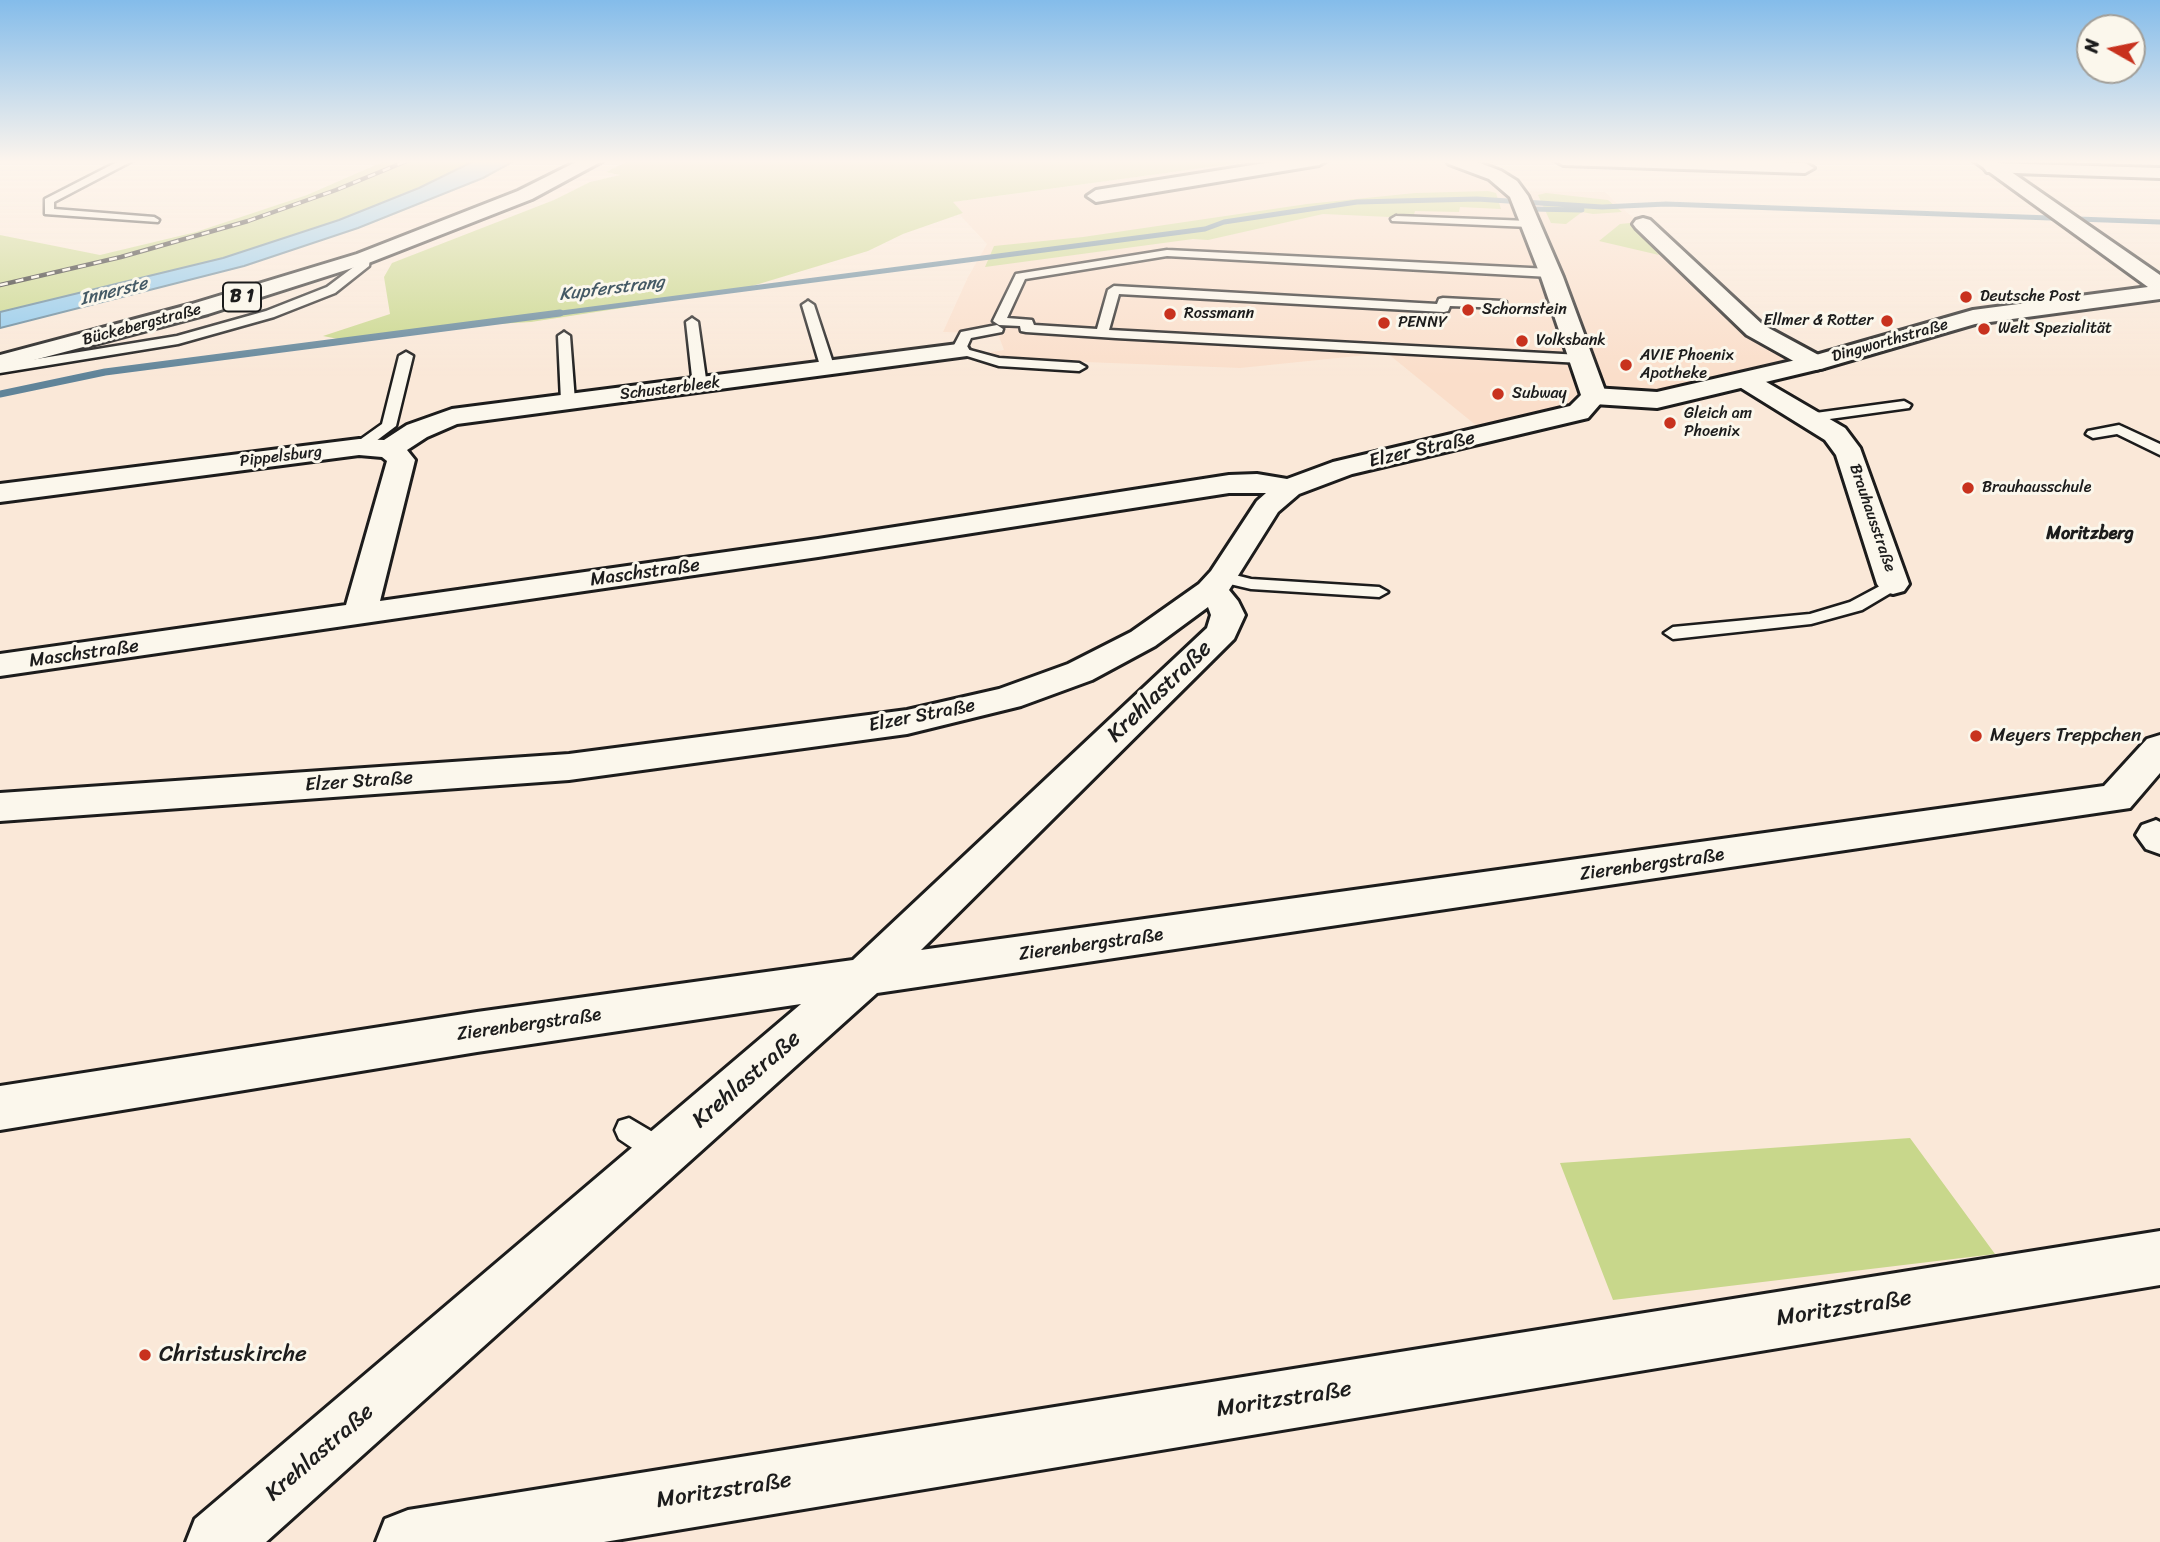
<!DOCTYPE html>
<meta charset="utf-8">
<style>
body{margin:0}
#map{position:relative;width:2160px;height:1542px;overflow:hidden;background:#fae8d8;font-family:Sriracha,sans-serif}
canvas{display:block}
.north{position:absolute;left:2076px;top:14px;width:70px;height:70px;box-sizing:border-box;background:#fbf7ec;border:2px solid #a29f99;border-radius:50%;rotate:279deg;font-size:19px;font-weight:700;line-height:28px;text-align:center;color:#1c1c1c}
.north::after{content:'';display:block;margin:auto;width:24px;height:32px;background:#c8321e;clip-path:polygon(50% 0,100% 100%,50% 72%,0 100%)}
</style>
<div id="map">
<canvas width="2160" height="1542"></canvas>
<div class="north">N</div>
</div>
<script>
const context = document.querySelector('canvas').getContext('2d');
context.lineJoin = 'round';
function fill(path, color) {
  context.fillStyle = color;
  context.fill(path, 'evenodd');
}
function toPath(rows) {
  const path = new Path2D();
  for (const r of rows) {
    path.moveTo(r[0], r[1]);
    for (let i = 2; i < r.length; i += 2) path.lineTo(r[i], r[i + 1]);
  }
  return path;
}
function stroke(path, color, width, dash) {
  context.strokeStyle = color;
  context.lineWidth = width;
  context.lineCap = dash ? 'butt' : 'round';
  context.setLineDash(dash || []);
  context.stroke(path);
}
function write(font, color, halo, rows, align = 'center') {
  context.font = font + ' Sriracha,sans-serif';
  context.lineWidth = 6;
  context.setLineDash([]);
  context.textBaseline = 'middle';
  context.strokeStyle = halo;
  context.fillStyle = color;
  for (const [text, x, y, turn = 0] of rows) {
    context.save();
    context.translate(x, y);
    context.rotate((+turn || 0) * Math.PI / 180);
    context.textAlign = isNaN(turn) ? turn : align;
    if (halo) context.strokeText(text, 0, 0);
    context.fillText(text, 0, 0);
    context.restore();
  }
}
const built = toPath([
 [1261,160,1492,160,1495,175,1515,191,1605,192,1755,330,1815,363,1747,381,1612,398,1579,412,1488,435,1387,353,1240,368,1007,359,988,355,987,353,1004,350,998,334,943,332,968,277,987,244,959,214,963,213,952,202]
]);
const green = toPath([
 [387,160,476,160,419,188,339,220,223,258,0,312,0,235,100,255,196,232,307,195],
 [630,160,1261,160,953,202,963,213,903,234,868,251,739,290,531,322,445,327,386,338,343,340,323,336,390,314,384,277,392,263,554,200,590,182,620,175,606,172],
 [1488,191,1496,193,1501,209,1460,207,1459,212,1415,211,1413,218,1323,214,1208,240,1193,239,985,267,994,246,1083,237,1307,204,1415,193],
 [1546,193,1608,200,1622,212,1593,214,1582,212,1566,224,1551,223,1538,195],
 [1630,223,1659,255,1599,241,1620,224],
 [1910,1138,1995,1254,1613,1300,1560,1163]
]);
const water = toPath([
 [476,160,516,160,483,178,358,228,244,266,0,328,0,312,223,258,339,220,419,188,476,160]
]);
const streamFar1 = toPath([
 [1532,209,1582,210],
 [546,315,1205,229,1224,222,1357,202,1477,199,1602,207,1666,204,2160,222]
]);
const stream = toPath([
 [0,394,105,372,560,313]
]);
const service = toPath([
 [121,160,134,160,54,202,54,209,154,217,159,220,158,222,45,214,45,199,121,160],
 [1396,216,1530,221,1535,224,1530,227,1392,221,1391,219,1396,216],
 [1167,250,1550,269,1556,273,1550,277,1167,256,1025,279,1007,318,1032,320,1034,325,1097,329,1108,290,1114,286,1437,304,1439,299,1443,298,1502,301,1506,302,1506,308,1450,306,1448,311,1444,312,1119,294,1109,330,1581,355,1588,359,1581,363,1116,338,1026,332,1021,331,1020,326,999,325,993,321,1016,274,1167,250],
 [364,255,370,258,369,266,335,293,274,317,178,344,0,373,0,365,177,336,266,311,327,287,359,263,358,258,364,255],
 [808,301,814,305,835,369,833,372,828,373,821,369,802,305,808,301],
 [692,318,698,322,707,386,700,390,693,386,686,322,692,318],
 [997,325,1003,329,1002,332,971,338,966,349,999,358,1079,363,1086,367,1079,371,999,366,951,351,961,332,997,325],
 [564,332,570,336,575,401,568,405,561,401,558,336,564,332],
 [406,352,413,356,396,426,364,450,354,450,352,447,354,444,382,424,399,356,406,352],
 [1904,401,1911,405,1909,408,1808,422,1801,418,1808,414,1904,401],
 [2119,425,2160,444,2160,455,2117,434,2093,438,2086,434,2088,431,2119,425],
 [1223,572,1251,579,1379,587,1388,592,1379,597,1251,589,1217,581,1214,577,1223,572],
 [1893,579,1902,584,1899,588,1862,610,1811,624,1673,639,1664,633,1673,627,1810,614,1850,602,1893,579],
 [629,1118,673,1144,677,1153,673,1162,663,1166,653,1162,619,1139,615,1130,619,1121,629,1118]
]);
const minor = toPath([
 [1284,160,1328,160,1319,165,1096,202,1087,196,1096,190,1284,160],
 [1446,160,1472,160,1501,171,1517,181,1528,196,1563,277,1607,396,1588,418,1352,474,1299,494,1278,512,1229,590,1238,601,1245,615,1234,639,921,950,2104,786,2147,739,2160,735,2160,773,2130,808,877,993,266,1542,186,1542,195,1519,801,1004,477,1052,0,1130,0,1086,477,1012,853,960,1207,628,1211,615,1208,607,1155,646,1092,680,1021,706,907,734,569,780,0,821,0,793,569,754,907,710,999,689,1068,664,1131,632,1199,584,1211,571,1257,501,1266,493,1229,493,818,557,0,676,0,654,346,605,387,461,382,457,359,455,0,502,0,484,359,439,384,440,407,425,452,409,958,344,967,346,970,351,967,356,457,424,427,437,407,450,415,460,380,601,818,539,1229,475,1257,474,1287,479,1333,462,1570,406,1581,395,1541,277,1510,197,1489,179,1449,164,1446,160],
 [1554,160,1736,160,1805,163,1814,168,1805,173,1563,165,1554,160],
 [1993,163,2160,168,2160,178,1987,172,1984,168,1987,164,1993,163],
 [1643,218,1650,220,1763,325,1824,358,1827,363,1824,368,1815,370,1806,368,1747,335,1636,228,1633,224,1636,220,1643,218],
 [1747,373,1756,376,1845,428,1860,448,1909,584,1904,591,1893,594,1882,591,1877,584,1836,455,1825,440,1738,386,1734,381,1738,376,1747,373],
 [2156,820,2160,822,2160,854,2146,849,2136,835,2142,825,2156,820],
 [2160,1231,2160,1285,604,1542,376,1542,385,1519,408,1510,2160,1231]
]);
const tertiary = toPath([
 [1973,160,1994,160,2160,275,2160,299,1975,324,1824,368,1657,408,1594,404,1585,401,1581,396,1585,391,1594,388,1657,392,1809,357,1973,310,2148,287,1973,160]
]);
const trunk = toPath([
 [580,160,604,160,532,199,371,262,208,314,0,369,0,355,192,304,357,254,518,191,580,160]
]);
const rail = toPath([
 [0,285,121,257,248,221,336,190,409,160]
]);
const markers = [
 [1966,297,7,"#c8321e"],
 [1468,310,7,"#c8321e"],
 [1170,314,7,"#c8321e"],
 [1887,321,7,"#c8321e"],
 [1384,323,7,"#c8321e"],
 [1984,329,7,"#c8321e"],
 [1522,341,7,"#c8321e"],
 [1626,365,7,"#c8321e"],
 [1498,394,7,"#c8321e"],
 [1670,423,7,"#c8321e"],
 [1968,488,7,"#c8321e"],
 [1976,736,7,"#c8321e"],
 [145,1355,7,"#c8321e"]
];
const farPoinames = [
 ["Deutsche Post",1980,297],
 ["Schornstein",1482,310],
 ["Rossmann",1184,314],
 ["Ellmer & Rotter",1873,321,"right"],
 ["PENNY",1398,323],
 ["Welt Spezialität",1998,329],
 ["Volksbank",1536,341],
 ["AVIE Phoenix",1640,356],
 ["Apotheke",1640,374],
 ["Subway",1512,394],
 ["Gleich am",1684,414],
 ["Phoenix",1684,432],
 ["Brauhausschule",1982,488]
];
const farStreetnames = [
 ["Bückebergstraße",142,325,-15],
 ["Dingworthstraße",1890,341,-16],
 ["Schusterbleek",670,389,-7],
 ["Pippelsburg",281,457,-7],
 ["Brauhausstraße",1872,518,71]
];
const farWaternames = [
 ["Kupferstrang",612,289,-7],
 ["Innerste",114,292,-14]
];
const shields = [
 [242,297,38]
];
const shieldNames = [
 ["B 1",242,297]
];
const farNeighbourhoodnames = [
 ["Moritzberg",2090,534]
];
const streetNames = [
 ["Elzer Straße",1422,450,-13],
 ["Maschstraße",645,573,-8],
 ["Maschstraße",84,654,-8],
 ["Elzer Straße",922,716,-11],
 ["Elzer Straße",359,782,-4],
 ["Zierenbergstraße",1652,865,-8],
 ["Zierenbergstraße",1091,945,-8],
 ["Zierenbergstraße",529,1025,-8]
];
const poiNames = [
 ["Meyers Treppchen",1990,736]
];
const nearStreetnames = [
 ["Krehlastraße",1160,692,-44],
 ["Krehlastraße",747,1080,-41],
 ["Moritzstraße",1844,1309,-9],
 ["Moritzstraße",1284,1400,-9],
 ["Krehlastraße",320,1453,-41],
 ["Moritzstraße",724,1491,-9]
];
const nearPoinames = [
 ["Christuskirche",159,1355]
];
fill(built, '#fadeca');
fill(green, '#c8d78b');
fill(water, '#8ec9ed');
stroke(water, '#608499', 2);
stroke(streamFar1, '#608499', 5);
stroke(stream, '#608499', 7);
stroke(service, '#1c1c1c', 5);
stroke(minor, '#1c1c1c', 6);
stroke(tertiary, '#1c1c1c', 6);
stroke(trunk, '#1c1c1c', 6);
fill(service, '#fbf7ec');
fill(minor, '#fbf7ec');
fill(tertiary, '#fbf7ec');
fill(trunk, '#fbf7ec');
stroke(rail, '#1c1c1c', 4.5);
stroke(rail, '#fbf7ec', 2.5, [8]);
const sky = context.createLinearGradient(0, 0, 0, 376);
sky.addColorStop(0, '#84bcea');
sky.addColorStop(0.43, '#fdf5ed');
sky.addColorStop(1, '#fdf5ed00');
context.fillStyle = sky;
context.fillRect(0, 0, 2160, 376);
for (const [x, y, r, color] of markers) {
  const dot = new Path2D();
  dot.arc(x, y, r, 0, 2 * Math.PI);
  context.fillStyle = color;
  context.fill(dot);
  stroke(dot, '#fbf7ec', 2.5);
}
write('16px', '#1c1c1c', '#fbf7ec', farPoinames, 'left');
write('16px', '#1c1c1c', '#fbf7ec', farStreetnames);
write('italic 18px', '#445965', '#fbf7ec', farWaternames);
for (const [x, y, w] of shields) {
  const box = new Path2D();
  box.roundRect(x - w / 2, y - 14.5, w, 29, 5);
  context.fillStyle = '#fbf7ec';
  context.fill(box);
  stroke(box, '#1c1c1c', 2);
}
write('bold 18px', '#1c1c1c', null, shieldNames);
write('bold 18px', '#1c1c1c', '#fbf7ec', farNeighbourhoodnames);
write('19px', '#1c1c1c', '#fbf7ec', streetNames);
write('19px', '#1c1c1c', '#fbf7ec', poiNames, 'left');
write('23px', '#1c1c1c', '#fbf7ec', nearStreetnames);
write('23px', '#1c1c1c', '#fbf7ec', nearPoinames, 'left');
</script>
